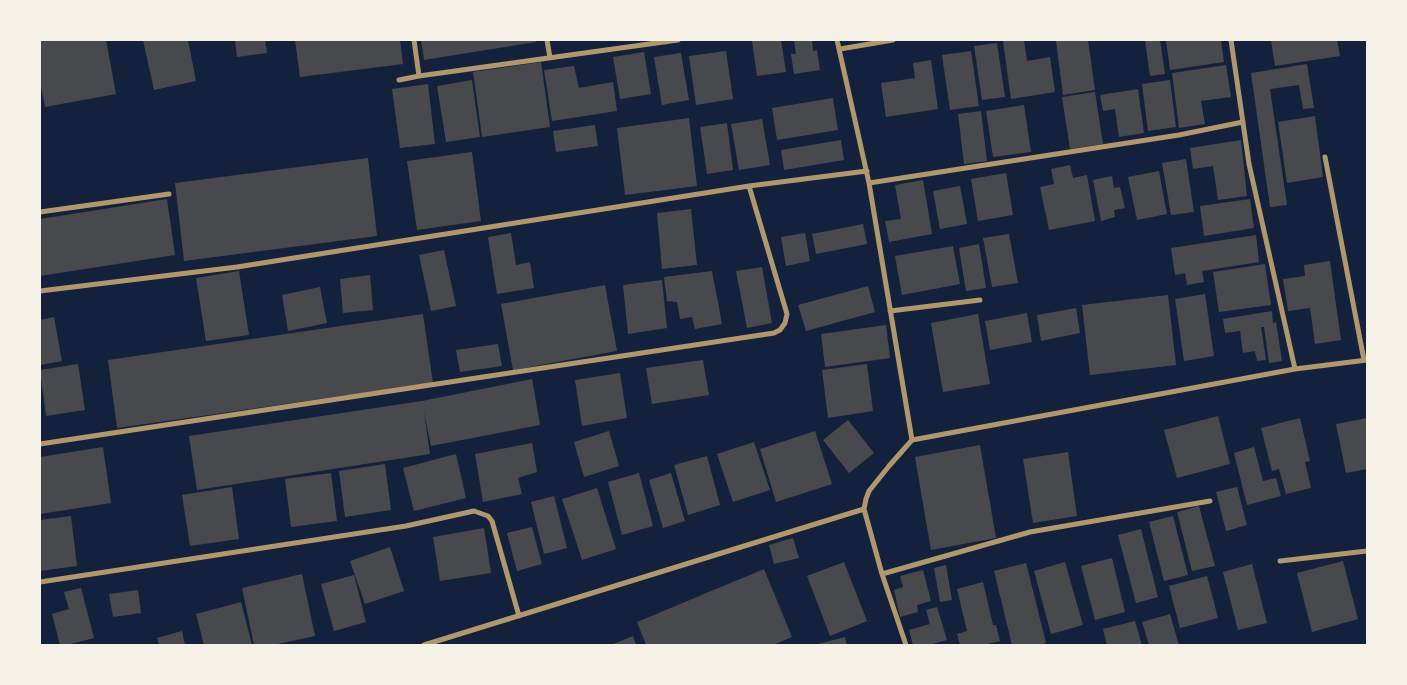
<!DOCTYPE html>
<style>
body{margin:0}
#map{position:relative;width:1407px;height:685px;overflow:hidden;background:#14213d;font-family:"Source Sans 3",sans-serif}
canvas{display:block}
.frame{position:absolute;inset:0;border:41px solid #f6f1e7;pointer-events:none}
</style>
<div id="map">
<canvas width="1407" height="685"></canvas>
<div class="frame"></div>
</div>
<script>
const context = document.querySelector('canvas').getContext('2d');
context.lineJoin = 'round';
function fill(path, color) {
  context.fillStyle = color;
  context.fill(path, 'evenodd');
}
function toPath(rows) {
  const path = new Path2D();
  for (const r of rows) {
    path.moveTo(r[0], r[1]);
    for (let i = 2; i < r.length; i += 2) path.lineTo(r[i], r[i + 1]);
  }
  return path;
}
function stroke(path, color, width, dash) {
  context.strokeStyle = color;
  context.lineWidth = width;
  context.lineCap = dash ? 'butt' : 'round';
  context.setLineDash(dash || []);
  context.stroke(path);
}
const building = toPath([
 [40,40,106,40,116,94,45,107,40,81],
 [143,40,188,40,196,81,154,90],
 [235,40,265,40,267,53,237,57],
 [295,40,400,40,403,64,300,77],
 [421,40,536,40,536,42,424,60],
 [756,40,781,40,786,72,757,76,752,41],
 [794,40,812,40,813,51,817,50,820,70,794,74,791,54,796,54],
 [1011,40,1024,40,1027,61,1050,57,1055,92,1011,99,1003,41],
 [1066,40,1088,40,1095,90,1063,95,1056,41],
 [1145,40,1160,40,1165,74,1150,76],
 [1166,40,1221,40,1224,62,1170,70],
 [1271,40,1337,40,1340,56,1275,66],
 [997,43,1005,97,982,100,974,46],
 [726,51,733,99,696,105,689,56],
 [971,51,979,106,950,110,942,55],
 [644,52,651,94,620,99,613,57],
 [681,53,689,100,662,105,654,57],
 [931,60,938,109,886,117,881,83,915,78,913,63],
 [541,62,550,127,482,137,473,72],
 [1307,64,1314,108,1303,109,1299,85,1270,89,1287,205,1270,207,1251,73],
 [1226,65,1231,97,1201,101,1205,124,1179,128,1172,73],
 [574,66,579,88,613,82,617,111,552,121,544,70],
 [472,80,480,137,446,142,437,86],
 [1170,80,1176,127,1148,131,1142,84],
 [428,84,435,144,400,148,392,89],
 [1138,89,1144,133,1119,137,1115,109,1103,111,1100,95],
 [1095,92,1103,144,1070,149,1062,97],
 [833,98,838,130,777,140,772,108],
 [1024,105,1031,152,993,157,986,111],
 [981,111,987,161,964,164,958,114],
 [1315,116,1323,177,1287,183,1278,122],
 [689,118,697,186,625,195,617,128],
 [762,119,770,165,739,170,731,124],
 [727,123,733,170,707,174,700,127],
 [595,125,598,146,556,152,553,131],
 [841,140,844,160,784,170,781,150],
 [1241,140,1247,196,1218,200,1213,166,1193,169,1190,148],
 [472,152,481,221,417,230,407,161],
 [368,158,377,236,184,261,175,183],
 [1186,159,1194,212,1171,215,1162,163],
 [1070,165,1073,178,1087,175,1095,221,1049,230,1040,187,1054,184,1051,169],
 [1159,171,1167,214,1137,220,1128,177],
 [1006,173,1013,215,978,221,971,179],
 [1112,176,1114,188,1120,187,1125,208,1114,210,1115,217,1101,221,1093,180],
 [923,180,932,234,889,242,885,221,901,219,895,185],
 [960,186,967,224,940,229,933,191],
 [167,199,175,255,40,276,40,219],
 [1250,199,1254,228,1204,236,1200,206],
 [691,209,697,265,662,269,657,213],
 [863,224,867,244,816,254,812,234],
 [511,233,516,265,530,262,534,288,497,294,488,237],
 [805,233,810,261,786,266,781,237],
 [1009,234,1018,283,992,287,983,238],
 [1256,235,1259,262,1202,271,1204,282,1187,285,1185,273,1175,275,1171,248],
 [979,244,986,288,966,291,959,248],
 [953,246,960,284,902,295,895,256],
 [444,250,456,306,431,311,419,255],
 [1330,261,1341,340,1315,344,1310,308,1288,311,1283,279,1305,276,1304,265],
 [1265,264,1271,305,1219,312,1213,272],
 [762,267,772,323,747,328,736,271],
 [239,271,249,335,206,341,196,278],
 [712,271,722,324,695,329,692,317,680,319,677,302,667,301,664,277],
 [370,275,373,310,343,313,340,279],
 [662,280,667,328,628,334,623,285],
 [605,285,617,351,513,370,501,304],
 [868,286,875,312,806,331,798,305],
 [320,287,327,323,288,331,282,295],
 [1205,294,1214,356,1184,361,1175,299],
 [1168,295,1176,365,1090,375,1082,305],
 [1076,308,1080,333,1041,341,1037,315],
 [1272,311,1273,323,1276,322,1282,361,1269,363,1264,327,1261,327,1266,360,1257,361,1255,351,1243,353,1240,331,1225,333,1223,319],
 [1027,313,1032,342,990,350,985,321],
 [423,314,433,383,117,428,108,360],
 [978,314,990,384,943,392,931,323],
 [54,317,62,361,40,365,40,320],
 [886,325,890,358,825,367,821,334],
 [498,344,502,366,460,372,456,350],
 [703,360,709,395,652,404,646,368],
 [78,364,85,410,46,416,40,370],
 [867,364,873,411,828,418,822,370],
 [620,373,627,418,582,426,575,380],
 [532,379,540,425,431,446,424,412,430,454,197,490,189,436,422,401],
 [1218,416,1230,464,1177,478,1164,430],
 [1300,418,1310,461,1305,462,1311,488,1286,494,1279,469,1272,471,1261,428],
 [1367,418,1367,469,1346,473,1336,424],
 [848,420,874,453,849,473,823,440],
 [609,431,619,466,584,477,574,442],
 [815,431,832,484,776,502,760,449],
 [754,442,770,490,733,502,717,454],
 [532,443,537,472,518,478,522,494,483,502,475,454],
 [980,445,996,538,931,550,915,457],
 [103,447,111,503,40,514,40,457],
 [1254,447,1263,481,1276,478,1281,496,1247,505,1234,453],
 [1068,452,1077,516,1033,523,1023,459],
 [456,454,466,498,414,511,403,468],
 [707,456,720,505,688,515,674,465],
 [385,464,391,510,345,517,339,471],
 [331,473,337,521,291,527,285,479],
 [639,473,653,526,622,535,608,482],
 [671,473,685,521,663,528,649,480],
 [232,487,239,539,190,546,182,495],
 [1237,487,1247,525,1226,531,1216,492],
 [597,488,616,549,582,560,562,499],
 [554,496,567,548,544,554,531,502],
 [1199,506,1215,566,1192,571,1177,512],
 [71,516,77,566,40,571,40,520],
 [1173,516,1188,575,1164,581,1149,522],
 [532,527,542,564,517,571,507,533],
 [484,528,491,573,440,581,433,537],
 [1141,529,1158,597,1136,603,1118,535],
 [793,538,799,558,774,564,769,545],
 [390,547,404,591,365,604,350,561],
 [1112,558,1125,612,1095,620,1081,566],
 [1343,561,1358,619,1312,632,1297,573],
 [844,562,867,621,830,636,807,576],
 [1065,562,1083,625,1051,634,1034,571],
 [1026,563,1046,643,1038,645,1012,645,994,571],
 [1252,564,1267,623,1238,630,1223,572],
 [946,565,952,600,940,602,934,568],
 [764,569,792,637,773,645,646,645,637,622],
 [923,570,931,601,917,605,918,612,900,617,894,590,903,587,900,576],
 [302,574,315,636,273,645,254,645,242,588],
 [354,575,366,622,334,631,321,584],
 [1207,576,1218,618,1180,628,1169,586],
 [983,582,993,625,996,625,1000,641,984,645,960,645,957,634,967,631,957,589],
 [81,588,94,638,67,645,60,645,52,614,69,609,64,592],
 [138,590,141,613,113,617,109,594],
 [241,602,252,645,204,645,196,614],
 [937,607,947,640,929,645,913,645,909,630,930,624,926,610],
 [1170,614,1179,645,1149,645,1142,622],
 [1135,621,1142,645,1107,645,1103,629],
 [182,631,185,645,159,645,157,638],
 [633,636,636,645,611,645],
 [845,637,847,645,818,645,818,644]
]);
const minor = toPath([
 [414,40,419,76],
 [547,40,550,58],
 [837,40,869,183,912,440],
 [1231,40,1249,164,1295,369],
 [840,49,893,40],
 [399,80,419,76,678,40],
 [1325,157,1364,360],
 [869,183,1179,135,1243,122],
 [40,212,169,194],
 [40,291,237,267,749,186,867,171],
 [890,311,980,300],
 [40,444,774,333,780,330,785,323,787,314,749,186],
 [864,509,882,574,906,645],
 [1280,561,1367,551],
 [882,574,1030,532,1210,501],
 [40,582,406,526,474,511,488,516,492,521,519,616],
 [424,645,864,509,866,499,869,491,889,466,912,440,1295,369,1367,360]
]);
fill(building, '#48494c');
stroke(minor, '#b1986c', 5);
</script>
